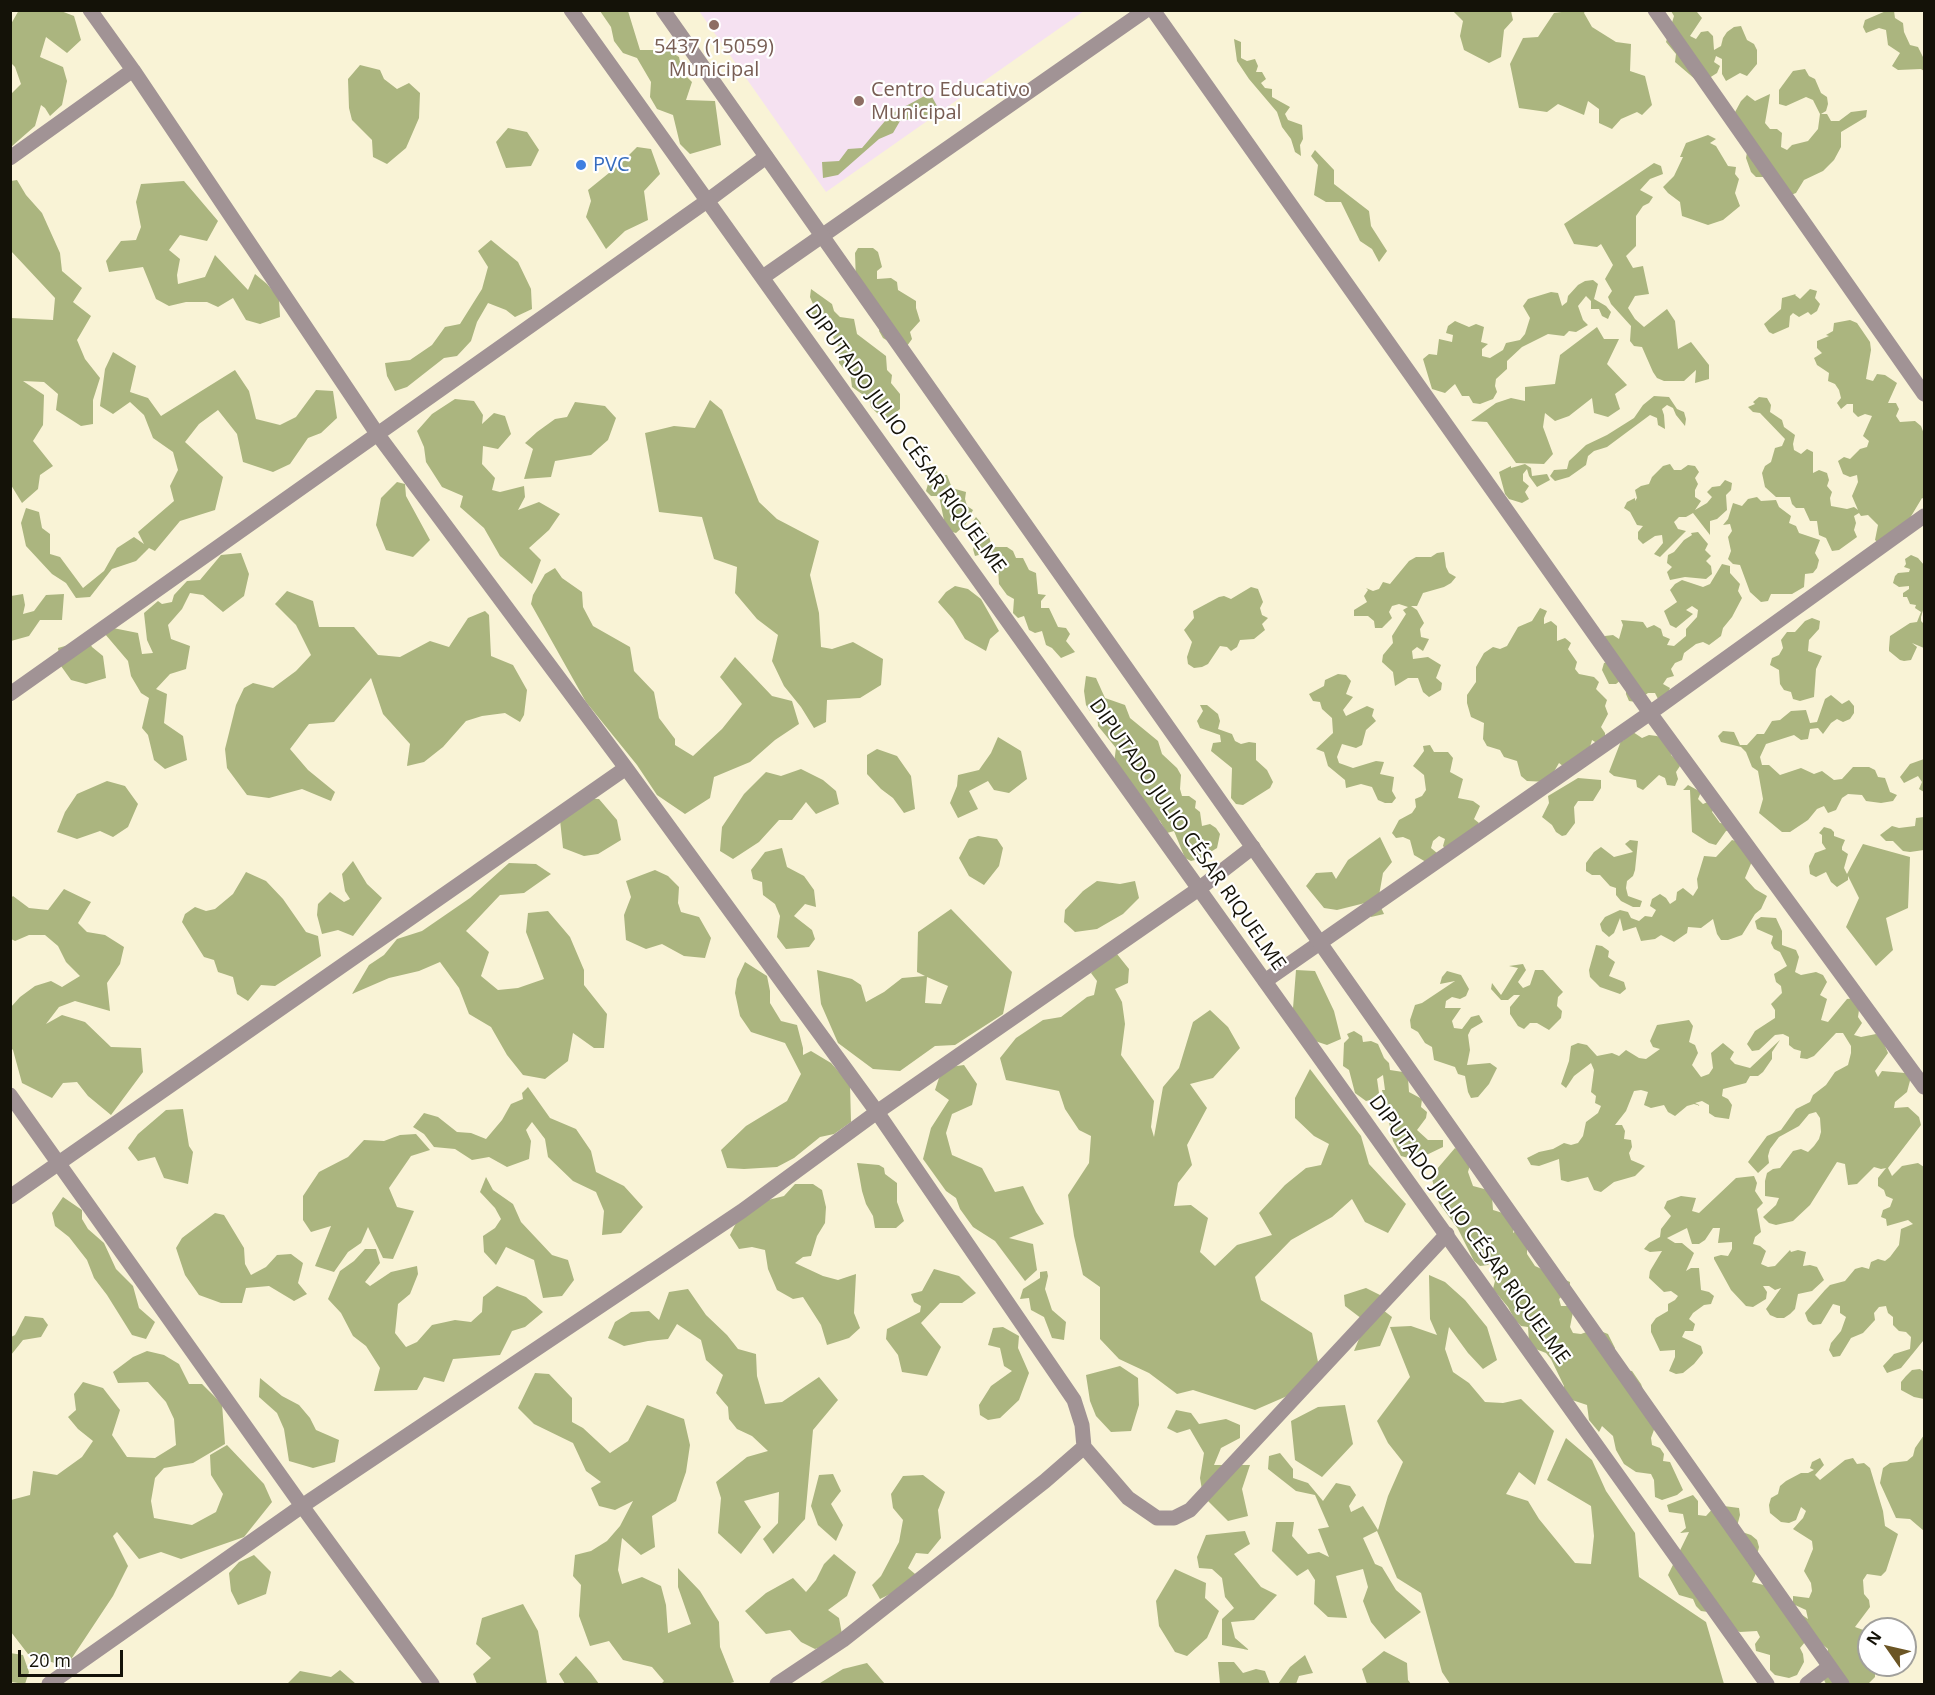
<!DOCTYPE html>
<meta charset="utf-8">
<style>
body{margin:0}
#map{position:relative;width:1935px;height:1695px;overflow:hidden;background:#f9f3d6;font-family:"Open Sans",sans-serif}
canvas{display:block}
.frame{position:absolute;inset:0;border:12px solid #141208;pointer-events:none}
.north{position:absolute;left:1857px;top:1617px;width:60px;height:60px;box-sizing:border-box;background:#fff;border:2px solid #a1a09c;border-radius:50%;rotate:304deg;font-size:16px;font-weight:700;line-height:24px;text-align:center;color:#141208}
.north::after{content:'';display:block;margin:auto;width:21px;height:27px;background:#6b5524;clip-path:polygon(50% 0,100% 100%,50% 72%,0 100%)}
.scale{position:absolute;left:18px;top:1650px;width:105px;height:27px;box-sizing:border-box;border:3px solid #141208;border-top:0;padding-left:8px;font-size:18px;line-height:21px;white-space:nowrap;color:#141208;-webkit-text-stroke:4px #fff;paint-order:stroke}
</style>
<div id="map">
<canvas width="1935" height="1695"></canvas>
<div class="frame"></div>
<div class="north">N</div>
<div class="scale">20 m</div>
</div>
<script>
const context = document.querySelector('canvas').getContext('2d');
context.lineJoin = 'round';
function fill(path, color) {
  context.fillStyle = color;
  context.fill(path, 'evenodd');
}
function toPath(rows) {
  const path = new Path2D();
  for (const r of rows) {
    path.moveTo(r[0], r[1]);
    for (let i = 2; i < r.length; i += 2) path.lineTo(r[i], r[i + 1]);
  }
  return path;
}
function stroke(path, color, width, dash) {
  context.strokeStyle = color;
  context.lineWidth = width;
  context.lineCap = dash ? 'butt' : 'round';
  context.setLineDash(dash || []);
  context.stroke(path);
}
function write(font, color, halo, rows, align = 'center') {
  context.font = font + ' "Open Sans",sans-serif';
  context.lineWidth = 4.5;
  context.setLineDash([]);
  context.textBaseline = 'middle';
  context.strokeStyle = halo;
  context.fillStyle = color;
  for (const [text, x, y, turn = 0] of rows) {
    context.save();
    context.translate(x, y);
    context.rotate((+turn || 0) * Math.PI / 180);
    context.textAlign = isNaN(turn) ? turn : align;
    if (halo) context.strokeText(text, 0, 0);
    context.fillText(text, 0, 0);
    context.restore();
  }
}
const education = toPath([
 [699,11,1084,11,826,192]
]);
const forest = toPath([
 [19,10,61,11,74,16,81,40,67,53,46,37,40,57,63,67,67,81,62,105,50,116,45,108,41,105,35,126,11,147,11,94,21,84,15,67,11,63,11,24],
 [600,11,628,11,640,50,668,50,679,57,682,72,692,82,686,100,715,101,721,145,690,154,680,144,673,115,657,109,650,97,651,82,637,58,623,53,614,41,611,27],
 [1453,11,1511,11,1513,20,1504,30,1501,57,1489,63,1464,50,1460,36,1463,21],
 [1569,11,1585,11,1584,13,1592,27,1616,42,1631,44,1630,71,1645,76,1652,105,1642,115,1637,112,1621,119,1612,129,1599,123,1599,109,1588,101,1584,115,1558,104,1547,112,1519,108,1510,64,1523,38,1538,37,1554,13],
 [1671,11,1697,12,1702,18,1690,36,1696,39,1701,32,1708,31,1713,36,1714,50,1721,46,1723,38,1727,32,1734,27,1741,26,1747,40,1754,44,1757,50,1757,64,1747,76,1740,73,1726,81,1722,74,1722,59,1716,56,1714,62,1720,66,1717,73,1703,82,1696,80,1675,62,1676,54,1666,42,1674,16],
 [1886,11,1894,11,1895,18,1903,23,1904,32,1910,45,1918,47,1924,59,1924,71,1921,69,1898,70,1892,66,1900,53,1888,45,1886,30,1879,28,1866,33,1863,27,1865,20],
 [1234,39,1241,42,1241,58,1247,61,1255,59,1258,66,1256,72,1262,72,1266,79,1261,83,1265,88,1272,89,1272,97,1290,107,1285,114,1288,120,1302,125,1303,139,1300,145,1301,156,1295,152,1291,139,1282,127,1277,112,1249,79,1237,61],
 [360,65,380,70,384,79,397,89,409,83,420,93,419,118,406,148,387,164,373,157,372,140,352,120,349,108,348,79],
 [1805,69,1809,76,1815,79,1821,93,1827,97,1828,104,1826,111,1821,114,1827,114,1831,121,1839,121,1851,112,1867,110,1866,117,1841,132,1841,147,1834,160,1823,171,1804,180,1796,193,1783,198,1778,177,1756,177,1751,172,1746,158,1750,136,1734,114,1741,101,1747,95,1755,101,1770,94,1765,123,1770,129,1777,129,1782,133,1781,147,1787,150,1792,145,1808,141,1818,129,1820,114,1813,100,1806,97,1786,106,1779,104,1779,90,1793,71],
 [930,93,937,106,928,116,900,121,893,133,879,139,838,175,823,178,822,162,839,161,848,149,862,148,891,114],
 [508,128,527,132,539,150,531,166,506,168,496,142],
 [1708,135,1716,139,1710,143,1716,146,1728,166,1736,167,1735,174,1739,179,1735,193,1740,206,1723,220,1708,225,1682,216,1680,202,1668,193,1663,187,1674,176,1683,157,1680,157,1686,143],
 [637,147,651,149,660,174,644,191,648,220,625,231,606,249,586,217,591,201,588,190,620,164],
 [1315,150,1334,170,1334,184,1369,211,1371,226,1387,251,1379,262,1372,249,1360,241,1341,202,1326,202,1314,195,1318,165,1311,156],
 [1654,163,1661,166,1663,174,1650,179,1640,190,1653,197,1649,203,1643,206,1636,216,1636,246,1626,256,1633,268,1643,266,1649,294,1635,296,1628,308,1635,319,1644,327,1667,309,1675,321,1678,349,1691,342,1709,365,1709,379,1695,383,1696,370,1684,381,1664,381,1657,378,1653,372,1642,347,1634,346,1630,341,1631,326,1611,304,1608,297,1612,291,1605,279,1613,265,1601,244,1597,247,1574,244,1564,224],
 [17,180,26,195,42,213,60,253,62,271,82,288,73,302,91,316,77,340,85,359,100,378,93,400,93,424,81,426,56,410,58,394,44,382,23,381,44,395,43,425,33,441,53,466,40,475,38,489,22,503,11,485,11,318,53,320,55,298,11,251,11,181],
 [184,181,218,221,207,241,180,235,169,250,180,259,177,275,178,284,205,277,215,255,248,290,255,274,267,284,279,298,280,317,260,324,246,320,233,298,218,307,207,302,186,302,169,306,156,299,143,267,109,272,106,261,121,241,136,240,141,227,136,202,141,184],
 [491,240,518,262,531,289,532,309,515,317,506,310,488,303,477,322,471,341,457,356,444,358,407,387,395,391,387,376,385,363,410,360,432,345,445,327,460,324,482,289,488,267,478,251],
 [858,248,873,248,878,252,882,267,877,271,877,279,891,278,897,282,898,290,916,301,916,308,920,321,910,332,912,339,907,346,901,349,883,338,879,331,882,323,856,283,855,253],
 [1593,280,1598,284,1594,299,1606,306,1611,312,1608,319,1602,316,1599,309,1591,309,1591,301,1586,296,1578,306,1583,320,1588,325,1576,332,1569,331,1564,336,1548,334,1522,347,1507,361,1507,369,1496,379,1495,386,1497,392,1493,399,1480,404,1473,403,1469,396,1462,396,1455,384,1445,393,1432,389,1423,359,1429,354,1437,355,1439,339,1452,342,1453,335,1446,333,1448,326,1455,321,1469,327,1476,324,1484,327,1481,342,1488,344,1482,349,1482,356,1490,358,1503,350,1506,343,1520,340,1525,334,1530,318,1523,306,1528,299,1551,292,1558,293,1562,306,1567,302,1568,296,1578,285,1585,281],
 [811,289,832,304,834,311,840,317,854,319,857,334,886,356,887,370,892,375,891,383,900,394,900,409,888,419,881,417,871,407,869,399,852,387,850,372,843,368,839,363,839,348,828,328,823,323,816,323,811,319,813,304,810,297],
 [1810,289,1817,291,1815,298,1820,304,1817,311,1811,315,1808,312,1799,317,1793,313,1790,316,1789,327,1773,334,1769,332,1764,324,1781,309,1782,298,1796,294,1795,295,1800,299],
 [1850,320,1857,323,1870,342,1871,350,1866,379,1873,381,1877,374,1885,375,1897,383,1888,403,1896,403,1899,409,1896,416,1900,422,1915,421,1921,426,1924,434,1924,499,1922,498,1910,518,1881,545,1875,540,1878,525,1868,515,1861,516,1859,513,1854,516,1856,523,1854,530,1857,537,1839,550,1832,551,1826,538,1819,535,1817,521,1810,521,1804,508,1796,508,1792,504,1790,497,1776,497,1765,487,1762,473,1765,466,1771,462,1775,448,1782,446,1785,439,1760,413,1753,412,1748,407,1755,404,1753,402,1759,397,1767,398,1771,405,1770,412,1782,420,1784,427,1795,435,1793,444,1794,450,1801,454,1807,449,1813,452,1813,473,1819,470,1827,473,1829,480,1827,486,1832,492,1830,498,1831,506,1847,509,1854,507,1858,510,1852,496,1858,482,1857,475,1850,477,1843,474,1838,461,1844,457,1850,459,1860,449,1867,447,1869,441,1863,436,1872,416,1865,414,1858,417,1853,412,1853,404,1847,404,1841,409,1837,403,1841,398,1839,390,1835,384,1828,381,1829,373,1817,365,1814,358,1822,353,1817,348,1817,341,1829,336,1826,335,1833,331,1834,323],
 [1597,327,1604,339,1619,339,1607,364,1627,385,1615,394,1620,409,1608,417,1594,413,1592,398,1569,416,1555,421,1545,413,1543,427,1553,454,1544,464,1516,463,1487,422,1471,421,1496,403,1511,398,1525,401,1525,387,1555,384,1560,355],
 [113,352,136,366,130,392,148,398,161,416,235,370,249,391,256,419,280,425,296,417,316,390,333,391,337,418,321,433,308,438,290,464,273,472,243,462,237,434,218,410,199,424,185,442,223,477,215,510,180,521,155,551,149,548,136,561,112,569,90,597,76,598,66,583,52,574,26,546,21,523,26,508,39,512,42,528,50,534,50,554,60,557,83,588,104,571,117,548,134,537,144,544,138,532,174,501,170,486,178,470,173,452,153,438,144,415,130,402,113,414,100,406,105,369],
 [1654,396,1669,397,1677,409,1684,412,1686,419,1685,426,1676,415,1673,408,1667,405,1662,409,1664,415,1665,429,1658,425,1657,418,1650,415,1607,447,1594,451,1588,456,1586,465,1569,477,1555,481,1550,476,1554,470,1567,469,1569,461,1586,445,1607,435,1634,418,1643,405],
 [455,399,474,401,483,415,482,424,494,413,505,416,511,434,498,449,483,446,482,464,495,478,492,490,500,492,524,486,525,497,518,510,539,502,560,514,549,530,529,548,541,560,532,584,500,556,484,528,460,507,463,496,442,487,426,462,424,447,417,431,432,414],
 [710,400,722,410,759,502,777,519,819,541,810,575,819,613,821,647,832,649,853,642,883,659,881,685,860,698,827,700,826,722,814,728,801,707,784,686,772,661,778,635,757,619,735,593,737,567,714,559,702,517,659,512,645,433,674,426,695,428],
 [575,402,605,406,616,418,608,440,591,455,555,461,551,477,524,479,533,449,525,443,537,432,555,419,567,417],
 [929,464,936,469,939,475,947,475,952,488,966,492,965,499,967,506,973,510,966,524,956,533,949,531,945,525,939,496,931,496,926,491,930,477],
 [1525,464,1531,468,1532,476,1547,474,1550,480,1537,487,1529,476,1527,469,1523,474,1523,481,1529,486,1525,492,1529,499,1522,503,1509,499,1505,494,1499,472,1511,466,1511,468],
 [1670,464,1674,470,1681,470,1688,465,1695,466,1699,472,1695,478,1698,484,1695,490,1695,497,1701,501,1695,510,1707,503,1712,497,1707,492,1712,487,1720,486,1725,480,1732,483,1731,490,1726,495,1727,510,1717,519,1710,521,1710,535,1693,513,1686,517,1679,517,1674,522,1678,529,1686,531,1660,557,1654,554,1663,543,1662,535,1655,536,1643,544,1638,539,1638,532,1643,526,1637,525,1630,512,1624,508,1627,502,1635,498,1635,501,1637,498,1635,490,1641,486,1649,484,1652,477,1663,466],
 [397,482,405,484,406,496,430,540,413,557,386,550,376,525,381,498],
 [1757,497,1761,501,1776,500,1779,507,1791,516,1789,523,1796,526,1799,533,1820,540,1815,553,1819,560,1817,568,1813,573,1805,574,1804,587,1792,594,1771,594,1768,601,1761,602,1750,592,1740,565,1733,564,1728,559,1731,551,1728,537,1732,531,1730,524,1723,525,1728,519,1733,503,1742,506,1748,499],
 [976,517,981,523,981,530,988,533,992,547,1007,547,1013,551,1016,558,1023,558,1029,570,1036,573,1038,594,1046,595,1041,601,1041,608,1049,608,1058,627,1066,628,1070,634,1066,641,1075,652,1061,658,1052,648,1046,645,1042,631,1035,633,1029,630,1024,616,1018,618,1013,613,1014,599,1007,595,999,584,998,569,986,560,982,554,975,556,973,549,976,542,970,530,977,526,972,523],
 [1698,532,1708,544,1705,550,1711,556,1706,561,1711,566,1712,574,1706,579,1685,577,1670,580,1667,572,1672,567,1667,563,1668,555,1674,552,1684,540,1692,535,1691,533],
 [1444,552,1446,567,1449,573,1456,577,1451,583,1444,587,1423,593,1417,606,1411,606,1417,610,1424,623,1420,629,1421,637,1429,639,1423,651,1417,647,1412,651,1413,659,1428,657,1441,665,1436,678,1442,683,1441,690,1429,697,1423,692,1418,678,1408,678,1395,686,1393,672,1382,662,1383,655,1393,643,1392,636,1406,614,1403,610,1408,607,1399,604,1392,606,1389,612,1392,618,1382,628,1375,628,1374,621,1368,616,1354,616,1354,610,1367,602,1364,596,1368,590,1366,588,1373,591,1379,589,1383,582,1390,584,1409,561,1416,557,1431,557,1437,553],
 [241,553,249,574,244,596,223,612,203,595,190,593,182,609,168,625,171,639,190,646,186,669,170,674,156,689,167,694,164,723,183,736,187,760,165,769,154,760,148,735,142,728,149,698,141,693,131,676,128,661,105,634,113,628,138,633,142,654,153,653,147,640,144,613,158,601,162,604,172,602,174,595,187,581,200,580,221,555],
 [1911,555,1918,558,1924,565,1924,607,1921,617,1921,621,1924,624,1924,648,1912,643,1917,647,1911,660,1904,661,1900,660,1889,651,1889,648,1890,636,1910,623,1917,622,1921,612,1915,608,1916,605,1910,604,1907,597,1903,597,1903,593,1909,589,1909,586,1899,587,1893,583,1895,576,1898,573,1909,572,1910,569,1904,567,1906,564,1905,559],
 [1722,564,1730,566,1730,573,1740,584,1738,591,1742,598,1732,617,1723,628,1721,636,1709,645,1703,642,1696,644,1684,653,1682,660,1675,663,1671,669,1674,676,1667,678,1663,684,1670,688,1665,700,1658,699,1655,693,1648,693,1636,702,1629,701,1626,694,1626,686,1621,680,1616,684,1609,684,1602,670,1604,663,1618,658,1604,644,1605,636,1613,635,1619,639,1623,625,1621,620,1643,622,1647,628,1654,625,1661,629,1663,636,1670,639,1667,645,1674,646,1686,636,1686,629,1697,617,1698,610,1692,606,1686,610,1693,614,1676,628,1670,625,1664,611,1677,602,1670,590,1675,584,1682,580,1703,587,1710,584],
 [555,568,562,578,582,592,583,607,593,626,630,647,634,671,654,692,659,718,675,739,675,745,693,756,722,729,742,704,720,677,735,657,772,696,792,701,799,724,775,740,750,762,714,777,710,798,685,814,657,795,637,765,586,702,531,604,533,595,545,574],
 [955,586,968,589,981,599,999,631,990,639,986,651,965,639,953,619,938,602,946,592],
 [1251,587,1258,589,1263,602,1260,608,1262,615,1268,618,1262,624,1265,630,1254,639,1240,640,1237,647,1231,651,1227,647,1220,646,1208,664,1202,667,1194,668,1188,664,1187,657,1192,642,1184,630,1194,618,1193,611,1219,597,1224,596,1231,599],
 [287,591,313,601,319,627,354,627,378,655,400,657,430,641,449,647,468,618,485,611,489,615,491,656,513,665,527,690,524,715,520,722,505,713,482,716,466,721,443,747,424,762,407,766,410,744,383,714,371,678,334,722,309,724,290,749,308,770,335,792,331,801,302,789,269,798,247,795,227,768,225,749,236,705,244,688,253,683,273,688,296,671,311,655,296,625,275,604],
 [23,594,25,605,23,614,34,611,46,595,64,594,62,620,40,620,29,636,11,641,11,596],
 [1540,608,1547,611,1544,618,1544,624,1551,621,1557,626,1557,641,1565,638,1571,643,1568,649,1577,662,1575,669,1579,674,1594,677,1599,682,1596,689,1607,700,1605,706,1608,714,1601,727,1605,733,1605,740,1598,744,1592,740,1590,747,1564,767,1559,763,1548,782,1527,781,1521,776,1517,761,1504,757,1500,750,1487,746,1483,739,1484,723,1471,717,1467,703,1467,695,1476,682,1476,667,1484,653,1493,647,1500,649,1507,646,1518,627,1532,621],
 [1812,618,1820,621,1819,629,1809,640,1808,651,1822,656,1816,669,1814,697,1800,701,1793,699,1791,692,1784,690,1780,684,1779,670,1770,665,1772,658,1779,655,1783,648,1781,640,1787,632,1795,632,1805,621],
 [86,635,92,647,103,656,106,678,86,684,71,680,61,666,58,648,72,644],
 [1338,674,1346,675,1351,681,1346,694,1353,697,1343,710,1346,716,1367,706,1374,709,1372,716,1376,721,1366,730,1362,745,1356,748,1342,744,1337,757,1339,763,1353,768,1376,761,1384,762,1380,774,1394,777,1392,791,1396,798,1392,803,1385,803,1378,800,1372,787,1361,784,1346,788,1345,780,1328,766,1324,752,1316,749,1333,733,1332,718,1322,709,1320,702,1313,701,1309,694,1324,686,1325,680],
 [1086,676,1096,678,1105,698,1125,705,1130,718,1158,741,1162,754,1177,768,1181,775,1180,789,1182,796,1189,796,1196,801,1195,808,1200,812,1202,826,1210,824,1216,828,1220,834,1217,848,1199,859,1191,861,1185,858,1174,831,1167,833,1160,821,1154,817,1112,778,1116,748,1098,726,1097,711,1090,711,1086,705,1084,691],
 [1831,695,1842,704,1849,700,1854,706,1854,713,1850,719,1843,722,1837,719,1831,723,1823,734,1818,728,1810,729,1808,739,1801,740,1794,735,1766,744,1760,757,1762,765,1769,765,1780,775,1801,768,1814,774,1822,771,1834,780,1842,779,1853,767,1869,767,1875,770,1878,777,1885,778,1890,792,1897,795,1893,801,1881,803,1866,801,1862,795,1848,794,1842,798,1836,810,1828,813,1824,806,1817,809,1808,820,1790,832,1782,832,1759,813,1763,799,1758,771,1752,767,1746,752,1741,747,1721,742,1718,736,1723,731,1734,732,1740,745,1747,745,1757,734,1764,734,1772,721,1780,720,1791,711,1806,710,1810,723,1817,722,1825,699],
 [1200,705,1207,705,1218,714,1220,721,1218,729,1232,734,1235,741,1241,744,1249,742,1256,743,1256,760,1267,770,1273,782,1270,788,1243,805,1236,804,1231,798,1232,768,1211,751,1213,743,1221,742,1220,735,1200,728,1197,721,1203,711],
 [1630,730,1642,738,1649,735,1657,736,1670,741,1671,755,1677,760,1680,766,1676,772,1678,779,1675,786,1667,785,1665,778,1659,775,1643,790,1637,787,1636,780,1614,776,1609,772,1621,741,1624,740,1623,733],
 [998,737,1021,751,1027,779,1009,793,994,790,988,781,969,791,978,809,958,818,950,803,957,786,958,775,979,770,991,753],
 [1430,745,1434,752,1448,752,1453,758,1450,772,1463,779,1458,798,1473,801,1480,806,1474,819,1479,823,1448,852,1443,846,1445,839,1439,836,1433,841,1431,848,1437,853,1426,862,1414,855,1410,840,1403,837,1396,838,1392,833,1399,820,1412,813,1416,807,1415,799,1422,796,1426,790,1424,775,1413,766,1424,751,1423,746],
 [877,749,897,756,911,776,915,809,904,813,893,798,881,789,867,774,867,755],
 [1924,759,1924,792,1919,789,1922,782,1918,776,1904,783,1900,777,1910,764],
 [801,769,823,780,836,791,839,804,816,814,806,802,792,820,779,820,759,842,733,859,720,851,722,827,744,794,766,772,781,776],
 [1578,778,1601,780,1601,788,1593,801,1578,801,1574,807,1575,823,1566,835,1562,836,1556,832,1552,825,1542,817,1549,803,1548,796],
 [107,781,125,786,138,804,128,827,113,837,100,831,77,839,57,832,65,812,77,794],
 [1688,785,1701,792,1698,799,1703,804,1710,801,1716,806,1712,812,1720,823,1728,824,1733,830,1726,831,1716,845,1709,843,1692,832,1690,790,1683,790],
 [572,798,599,799,617,820,621,840,598,854,584,856,563,848,560,820],
 [1924,817,1924,850,1910,852,1903,851,1893,841,1886,841,1880,835,1892,826,1899,828,1915,826,1916,818],
 [1824,827,1831,829,1834,832,1834,836,1845,840,1842,847,1842,850,1848,854,1844,868,1847,874,1863,844,1910,857,1908,908,1886,918,1893,950,1876,966,1846,927,1859,898,1848,876,1848,880,1837,887,1831,882,1826,872,1816,877,1810,874,1809,866,1815,853,1826,849,1822,843,1822,835,1819,833],
 [978,836,997,839,1003,848,999,866,984,885,969,876,959,858,969,839],
 [1380,837,1392,862,1383,873,1378,901,1384,914,1371,917,1365,903,1337,910,1324,908,1306,886,1316,873,1332,872,1336,879,1348,860],
 [1630,840,1638,841,1635,870,1633,876,1627,881,1626,888,1628,896,1642,901,1640,907,1633,907,1621,901,1616,895,1616,888,1610,886,1600,875,1592,875,1586,871,1586,863,1594,852,1601,847,1614,857,1633,852,1625,844],
 [1732,840,1739,842,1753,859,1745,878,1755,889,1767,896,1761,909,1755,914,1742,935,1728,940,1721,940,1717,934,1713,919,1701,928,1688,927,1687,933,1674,942,1661,935,1655,939,1641,941,1636,927,1623,931,1620,918,1614,933,1609,937,1602,931,1600,924,1605,917,1620,910,1628,912,1631,918,1639,921,1645,916,1652,917,1656,910,1650,906,1652,899,1660,894,1666,898,1670,904,1676,900,1677,892,1683,888,1693,896,1698,888,1697,879,1704,856,1716,857],
 [782,848,787,867,804,876,814,890,816,907,805,904,794,916,812,930,815,939,809,947,786,949,777,937,780,916,775,904,763,895,762,882,753,879,751,870,765,852],
 [353,861,367,884,382,898,353,936,338,930,322,934,317,915,318,904,330,892,344,902,350,899,345,891,342,874],
 [509,863,536,864,551,874,524,893,500,895,466,931,489,952,481,976,498,990,518,988,544,979,526,932,528,913,548,911,570,937,584,970,584,985,607,1014,604,1048,594,1048,573,1033,568,1061,545,1079,523,1075,507,1055,491,1027,469,1014,459,988,440,962,419,971,389,978,352,994,369,965,384,955,397,939,422,931,470,898],
 [655,870,668,876,679,887,678,903,681,912,699,917,711,938,705,958,684,956,662,944,646,949,626,940,624,915,631,897,626,881],
 [246,872,266,881,283,899,306,932,318,936,321,956,275,986,261,985,248,1001,237,994,233,977,218,972,214,960,204,957,182,922,185,914,195,907,206,911,215,909,233,894],
 [1097,881,1120,884,1135,881,1139,898,1123,914,1097,929,1075,932,1064,922,1065,910,1083,891],
 [64,889,91,902,78,923,87,932,105,935,124,947,120,964,107,983,110,1011,75,1001,59,1007,46,1024,62,1015,85,1022,111,1047,141,1048,143,1072,111,1115,88,1096,77,1082,63,1083,52,1098,22,1083,13,1050,11,1048,11,1007,20,997,35,986,51,981,62,987,80,976,66,962,58,946,45,935,29,935,15,941,11,939,11,898,13,896,29,908,48,910],
 [951,909,1012,972,1003,1014,955,1045,935,1046,900,1071,873,1069,838,1043,821,1004,817,970,852,979,861,985,866,1002,884,992,902,978,925,976,917,972,918,932],
 [927,977,948,986,941,1004,925,1003],
 [1761,917,1776,918,1782,931,1782,945,1796,950,1799,957,1795,972,1801,975,1816,972,1823,975,1827,982,1820,995,1827,999,1821,1020,1828,1022,1847,999,1855,998,1860,1003,1858,1017,1862,1023,1854,1035,1861,1037,1876,1034,1882,1039,1888,1053,1875,1071,1878,1077,1882,1071,1905,1073,1911,1077,1907,1092,1895,1102,1894,1108,1908,1107,1919,1117,1921,1125,1888,1168,1892,1176,1902,1166,1918,1163,1924,1167,1923,1211,1924,1212,1924,1341,1923,1341,1901,1368,1887,1373,1883,1366,1894,1354,1910,1349,1911,1337,1906,1332,1899,1331,1893,1325,1893,1317,1888,1313,1886,1306,1879,1307,1874,1313,1875,1320,1863,1333,1851,1338,1840,1356,1833,1357,1829,1350,1831,1343,1841,1331,1846,1317,1840,1313,1840,1306,1833,1304,1821,1324,1813,1325,1808,1321,1805,1313,1825,1290,1830,1285,1845,1281,1855,1269,1862,1267,1869,1269,1871,1262,1878,1259,1885,1261,1890,1257,1899,1245,1901,1229,1913,1224,1908,1220,1887,1226,1886,1219,1881,1217,1883,1210,1890,1207,1893,1199,1886,1196,1884,1190,1878,1186,1878,1178,1886,1168,1881,1169,1874,1167,1857,1184,1848,1185,1845,1164,1837,1162,1810,1205,1793,1221,1776,1225,1769,1223,1763,1217,1776,1205,1779,1198,1765,1196,1765,1181,1767,1173,1773,1169,1780,1168,1793,1151,1801,1149,1808,1152,1814,1146,1819,1139,1821,1132,1820,1118,1816,1112,1809,1114,1799,1126,1779,1137,1770,1149,1768,1156,1769,1163,1758,1173,1748,1162,1767,1136,1781,1130,1796,1109,1810,1102,1813,1095,1826,1085,1835,1072,1848,1065,1851,1053,1851,1046,1843,1033,1836,1033,1814,1056,1807,1059,1800,1058,1801,1051,1794,1049,1789,1045,1789,1037,1783,1034,1775,1035,1759,1050,1752,1051,1747,1044,1755,1031,1775,1018,1775,1010,1771,1004,1782,993,1781,986,1776,982,1774,974,1787,966,1780,952,1774,949,1771,943,1773,936,1757,929,1755,921],
 [1596,945,1602,946,1609,951,1608,957,1615,962,1609,976,1624,982,1626,989,1620,994,1600,987,1590,977,1589,970],
 [1117,954,1129,969,1128,983,1115,989,1122,1002,1125,1024,1121,1055,1154,1101,1151,1127,1154,1137,1163,1087,1179,1068,1193,1022,1210,1010,1228,1027,1240,1048,1213,1078,1190,1084,1207,1108,1187,1145,1192,1165,1178,1183,1174,1206,1191,1205,1208,1218,1200,1252,1215,1266,1237,1245,1272,1235,1259,1213,1285,1185,1306,1168,1321,1165,1329,1144,1314,1136,1295,1118,1295,1098,1310,1069,1361,1136,1369,1164,1406,1204,1388,1233,1365,1222,1352,1199,1332,1217,1291,1240,1255,1277,1261,1300,1312,1333,1318,1362,1301,1390,1255,1410,1193,1390,1177,1394,1149,1373,1119,1359,1100,1339,1100,1287,1083,1275,1074,1236,1068,1195,1089,1163,1091,1136,1079,1130,1065,1109,1059,1091,1006,1080,1000,1058,1016,1038,1043,1020,1061,1017,1087,997,1094,995,1097,981,1091,973,1103,960],
 [745,962,767,976,770,991,770,1003,781,1021,797,1025,803,1048,803,1055,811,1051,831,1063,850,1084,851,1122,834,1134,820,1137,794,1158,777,1167,744,1169,727,1168,721,1150,746,1126,787,1101,801,1074,785,1043,751,1032,740,1016,735,993,737,979],
 [1523,964,1526,970,1518,982,1523,988,1530,985,1535,970,1543,970,1563,992,1558,997,1557,1006,1562,1011,1561,1018,1549,1030,1537,1023,1530,1023,1524,1029,1518,1026,1510,1014,1510,1007,1520,995,1514,995,1508,1000,1501,1000,1491,989,1492,983,1501,995,1518,968,1509,966],
 [1296,970,1315,971,1334,1011,1341,1039,1327,1045,1312,1040,1292,1021],
 [1447,971,1461,975,1469,989,1466,996,1460,999,1452,997,1446,1001,1445,1008,1461,1008,1452,1021,1454,1028,1462,1029,1471,1017,1479,1015,1483,1022,1471,1029,1468,1035,1470,1050,1467,1065,1490,1063,1497,1068,1489,1084,1478,1097,1471,1098,1468,1092,1465,1076,1458,1074,1455,1067,1434,1060,1432,1047,1425,1043,1418,1032,1411,1028,1410,1020,1415,1005,1422,1003,1455,981,1440,984,1442,977],
 [1689,1020,1693,1026,1689,1042,1695,1045,1698,1053,1692,1065,1701,1077,1709,1074,1713,1068,1711,1053,1723,1043,1734,1052,1730,1059,1735,1064,1750,1068,1780,1040,1772,1052,1772,1059,1763,1072,1758,1076,1750,1076,1746,1083,1723,1089,1722,1096,1728,1099,1732,1105,1729,1119,1715,1117,1709,1113,1709,1105,1702,1101,1695,1103,1701,1106,1694,1104,1687,1106,1675,1116,1668,1112,1664,1105,1651,1108,1644,1105,1648,1092,1641,1090,1634,1091,1626,1111,1615,1125,1622,1125,1625,1131,1624,1139,1631,1140,1632,1147,1629,1153,1631,1160,1645,1166,1635,1176,1614,1182,1601,1192,1594,1190,1588,1177,1568,1182,1561,1180,1559,1159,1539,1166,1531,1165,1527,1158,1539,1152,1553,1149,1564,1143,1571,1145,1578,1143,1583,1136,1586,1122,1598,1113,1601,1106,1595,1103,1596,1096,1591,1092,1594,1070,1591,1063,1574,1076,1566,1088,1561,1084,1569,1061,1571,1046,1578,1043,1587,1045,1597,1056,1612,1053,1619,1056,1626,1050,1639,1058,1646,1059,1660,1049,1653,1047,1650,1041,1657,1025],
 [1354,1031,1362,1036,1363,1042,1371,1041,1378,1044,1384,1058,1389,1063,1390,1070,1403,1072,1408,1078,1409,1092,1422,1099,1421,1107,1427,1112,1426,1118,1417,1130,1428,1140,1443,1140,1443,1147,1416,1160,1401,1156,1393,1141,1382,1090,1385,1090,1383,1075,1377,1079,1379,1093,1374,1099,1366,1101,1355,1093,1349,1070,1343,1066,1344,1043,1349,1038,1347,1034],
 [964,1065,977,1084,972,1105,952,1114,946,1133,952,1155,982,1168,995,1192,1023,1186,1036,1212,1044,1224,1009,1238,1033,1244,1037,1270,1025,1281,995,1241,973,1227,960,1209,956,1198,946,1191,923,1159,931,1128,949,1100,935,1090,939,1078,950,1067],
 [528,1087,550,1118,576,1129,591,1151,596,1172,624,1186,643,1207,621,1233,602,1235,604,1211,596,1192,573,1181,548,1157,545,1139,532,1122,526,1130,531,1141,529,1159,507,1167,489,1157,472,1160,455,1149,434,1147,424,1134,413,1127,424,1113,438,1117,457,1132,471,1133,486,1139,502,1120,511,1104,523,1099,522,1093],
 [183,1109,189,1146,193,1152,188,1184,164,1178,155,1157,138,1161,128,1148,138,1134,166,1110],
 [416,1134,430,1150,411,1156,389,1188,397,1207,414,1211,393,1259,383,1258,368,1227,361,1243,348,1252,334,1272,315,1266,331,1226,311,1232,303,1220,303,1196,319,1172,348,1157,364,1140,384,1141,400,1135],
 [1455,1148,1462,1152,1470,1165,1468,1172,1473,1186,1488,1190,1492,1196,1493,1210,1506,1214,1514,1227,1513,1233,1519,1229,1527,1240,1527,1254,1535,1266,1570,1282,1570,1289,1559,1299,1561,1306,1569,1306,1573,1312,1570,1327,1573,1333,1581,1334,1595,1329,1608,1334,1615,1348,1612,1364,1617,1369,1632,1371,1641,1384,1656,1424,1651,1438,1652,1445,1660,1448,1664,1454,1663,1461,1670,1462,1683,1490,1677,1495,1662,1500,1655,1497,1654,1480,1651,1474,1636,1472,1624,1464,1616,1450,1613,1436,1602,1426,1599,1432,1589,1420,1587,1405,1566,1398,1561,1393,1564,1386,1551,1359,1546,1353,1533,1348,1529,1342,1528,1327,1521,1326,1515,1320,1508,1307,1493,1289,1495,1281,1492,1275,1497,1256,1488,1265,1480,1266,1474,1261,1458,1229,1439,1203,1431,1176],
 [857,1163,879,1165,884,1168,885,1174,897,1183,897,1202,904,1221,896,1228,875,1228,873,1216,866,1204,862,1191],
 [1754,1176,1757,1183,1755,1191,1763,1203,1757,1209,1761,1232,1755,1237,1753,1244,1760,1246,1766,1251,1761,1264,1768,1267,1775,1266,1790,1250,1791,1252,1798,1250,1806,1252,1803,1266,1810,1265,1817,1267,1824,1280,1812,1291,1798,1294,1795,1309,1790,1314,1784,1318,1777,1318,1770,1315,1766,1309,1781,1288,1775,1290,1769,1286,1763,1286,1767,1292,1766,1299,1753,1307,1746,1306,1731,1290,1714,1259,1714,1257,1721,1255,1728,1256,1732,1249,1732,1242,1718,1243,1720,1228,1713,1228,1705,1240,1699,1244,1692,1244,1687,1228,1667,1238,1675,1243,1682,1243,1694,1253,1686,1271,1691,1268,1699,1268,1701,1290,1709,1292,1714,1296,1711,1304,1704,1305,1693,1313,1689,1319,1695,1324,1693,1331,1685,1331,1682,1337,1701,1346,1703,1353,1694,1364,1683,1373,1676,1374,1669,1371,1675,1357,1675,1350,1660,1351,1651,1332,1651,1325,1656,1318,1668,1311,1668,1304,1675,1300,1678,1296,1671,1291,1664,1292,1649,1278,1650,1271,1662,1251,1650,1252,1644,1249,1649,1243,1660,1237,1661,1229,1671,1216,1664,1208,1667,1201,1681,1196,1696,1198,1692,1211,1699,1213,1736,1178],
 [486,1177,493,1190,513,1204,521,1222,552,1255,568,1260,574,1280,562,1296,543,1298,534,1260,506,1247,496,1265,484,1252,483,1236,495,1228,501,1219,495,1208,480,1192],
 [795,1184,813,1184,822,1190,826,1207,825,1223,817,1236,811,1256,803,1257,795,1263,823,1276,838,1280,856,1274,854,1313,860,1328,849,1338,827,1345,821,1325,803,1297,793,1299,777,1290,768,1269,765,1250,752,1247,739,1249,730,1235,742,1211,768,1200,784,1196],
 [63,1197,82,1210,82,1219,88,1229,104,1243,116,1269,133,1286,139,1308,155,1322,146,1339,132,1335,107,1295,94,1278,87,1260,69,1237,55,1226,52,1213],
 [215,1213,224,1215,244,1248,245,1264,251,1275,266,1267,277,1255,291,1254,303,1263,298,1283,307,1294,294,1301,269,1286,246,1288,242,1303,221,1303,199,1295,185,1275,176,1248,182,1238],
 [365,1249,376,1249,380,1263,365,1282,370,1286,391,1272,417,1266,418,1274,410,1294,398,1304,395,1333,406,1347,417,1342,432,1325,455,1320,471,1322,482,1312,483,1297,497,1286,526,1297,543,1312,525,1327,512,1331,500,1355,453,1359,444,1382,424,1377,417,1390,374,1391,380,1368,366,1346,353,1336,341,1313,328,1299,340,1271,354,1261],
 [934,1269,959,1276,976,1293,962,1303,940,1303,921,1323,941,1347,927,1376,902,1372,898,1355,886,1339,887,1329,920,1312,921,1306,914,1302,911,1294,922,1291],
 [1047,1271,1048,1276,1045,1289,1052,1310,1066,1322,1064,1340,1052,1338,1044,1317,1031,1310,1029,1298,1020,1299,1023,1289,1040,1278,1040,1272],
 [1429,1275,1445,1282,1465,1300,1487,1327,1497,1360,1483,1369,1468,1353,1449,1327,1445,1349,1453,1372,1469,1383,1485,1402,1503,1403,1521,1399,1554,1431,1535,1485,1519,1472,1506,1494,1528,1501,1539,1519,1575,1563,1591,1564,1594,1536,1591,1506,1547,1480,1566,1438,1592,1460,1606,1491,1635,1533,1639,1577,1706,1622,1724,1684,1450,1684,1442,1672,1421,1593,1397,1578,1377,1531,1363,1538,1375,1564,1382,1567,1396,1590,1421,1612,1385,1639,1371,1622,1363,1601,1368,1587,1363,1569,1336,1576,1347,1618,1328,1617,1314,1604,1315,1580,1308,1569,1297,1576,1272,1551,1276,1522,1294,1522,1292,1536,1308,1554,1319,1552,1329,1557,1318,1529,1329,1527,1315,1495,1296,1491,1268,1469,1269,1456,1280,1453,1293,1469,1293,1478,1308,1483,1323,1501,1336,1483,1350,1486,1356,1495,1349,1506,1351,1512,1363,1506,1378,1530,1388,1496,1403,1462,1388,1443,1377,1421,1410,1377,1390,1327,1411,1326,1437,1335,1430,1319],
 [1366,1288,1384,1297,1383,1310,1392,1317,1380,1346,1354,1351,1366,1322,1345,1306,1344,1295],
 [688,1289,706,1315,727,1335,738,1349,756,1354,757,1376,765,1404,782,1402,819,1377,838,1400,813,1430,805,1519,773,1554,763,1539,778,1523,779,1492,744,1501,761,1527,741,1554,718,1533,721,1498,716,1482,747,1457,768,1451,752,1436,737,1429,729,1419,728,1407,716,1393,723,1375,706,1360,701,1340,677,1324,668,1339,648,1341,624,1346,608,1338,615,1322,631,1312,649,1311,659,1320,669,1292],
 [25,1316,43,1318,48,1325,41,1337,23,1340,11,1355,11,1337,15,1335],
 [1003,1327,1019,1336,1018,1348,1029,1373,1019,1400,1000,1418,988,1420,980,1415,979,1405,991,1386,1012,1371,1004,1366,1000,1348,988,1345,993,1328],
 [147,1351,164,1355,179,1364,189,1384,202,1384,222,1404,225,1444,193,1463,164,1468,155,1478,151,1501,154,1518,192,1525,216,1512,223,1494,211,1475,210,1455,227,1445,264,1484,272,1502,244,1537,181,1559,161,1552,139,1559,117,1532,113,1536,128,1566,113,1596,66,1667,28,1654,11,1632,11,1500,30,1495,33,1471,57,1475,82,1457,93,1441,78,1429,68,1417,76,1410,74,1394,83,1382,103,1388,120,1410,112,1435,127,1457,155,1458,176,1445,174,1419,166,1402,148,1382,118,1383,113,1372,133,1357],
 [1120,1366,1138,1378,1139,1405,1131,1431,1111,1432,1096,1416,1090,1401,1086,1375],
 [1920,1369,1924,1372,1924,1399,1914,1397,1901,1390,1901,1382,1906,1376,1912,1370],
 [535,1373,549,1374,572,1398,572,1422,583,1428,610,1453,628,1441,647,1405,684,1419,690,1445,686,1472,676,1501,652,1516,655,1547,641,1555,622,1538,618,1570,622,1584,642,1577,661,1586,666,1605,668,1633,691,1624,678,1587,678,1568,700,1591,719,1622,720,1647,734,1682,727,1684,661,1684,664,1681,652,1667,623,1660,609,1641,590,1646,579,1616,581,1585,573,1576,575,1555,591,1551,607,1541,620,1526,633,1501,615,1510,599,1506,591,1488,601,1482,586,1471,573,1443,534,1424,518,1408],
 [260,1378,282,1396,299,1405,310,1418,316,1430,339,1440,335,1462,313,1468,289,1461,284,1429,277,1413,259,1397],
 [1345,1405,1353,1444,1322,1477,1295,1460,1291,1421,1318,1407],
 [1176,1410,1191,1413,1199,1424,1226,1419,1240,1425,1240,1438,1221,1448,1214,1465,1250,1465,1242,1489,1248,1516,1228,1521,1203,1496,1200,1478,1204,1453,1190,1429,1177,1433,1167,1428],
 [1924,1435,1924,1531,1910,1519,1896,1518,1880,1483,1883,1468,1890,1463,1907,1461,1913,1456,1915,1448],
 [1820,1458,1824,1465,1815,1475,1820,1480,1845,1460,1853,1458,1857,1464,1864,1463,1870,1468,1883,1511,1885,1526,1898,1534,1886,1571,1881,1576,1867,1574,1863,1580,1864,1594,1869,1600,1870,1607,1855,1627,1869,1632,1869,1665,1875,1665,1875,1677,1868,1684,1826,1684,1824,1680,1828,1649,1811,1635,1800,1648,1803,1654,1804,1662,1797,1675,1789,1678,1775,1675,1770,1670,1770,1655,1756,1651,1755,1644,1760,1637,1757,1631,1740,1632,1733,1629,1715,1613,1701,1611,1696,1606,1693,1599,1679,1595,1668,1575,1689,1532,1680,1533,1686,1528,1683,1514,1669,1512,1667,1505,1693,1495,1698,1501,1698,1515,1706,1516,1716,1505,1739,1508,1740,1515,1736,1530,1751,1535,1757,1540,1759,1547,1757,1555,1747,1562,1753,1564,1758,1569,1752,1582,1783,1590,1798,1612,1808,1619,1806,1610,1793,1604,1793,1596,1809,1598,1812,1591,1811,1583,1804,1571,1813,1549,1812,1541,1793,1529,1803,1518,1806,1511,1801,1507,1796,1520,1789,1523,1781,1522,1770,1513,1769,1505,1771,1498,1778,1494,1780,1486,1786,1481,1801,1473,1808,1473,1814,1470,1810,1468,1812,1462],
 [833,1474,841,1491,831,1504,843,1525,836,1541,818,1525,811,1506,819,1475],
 [923,1475,945,1492,938,1510,941,1538,928,1554,916,1553,908,1568,921,1579,880,1599,872,1585,881,1576,899,1542,903,1520,893,1508,891,1494,903,1476],
 [1245,1531,1250,1544,1234,1554,1261,1587,1277,1595,1254,1620,1231,1622,1235,1638,1249,1650,1222,1645,1222,1619,1234,1608,1225,1597,1222,1578,1212,1569,1199,1568,1197,1557,1206,1535],
 [834,1554,856,1572,847,1596,828,1610,839,1618,843,1640,815,1649,801,1642,790,1630,766,1634,745,1611,766,1593,793,1578,806,1592,816,1580,824,1564],
 [254,1555,271,1572,266,1594,238,1605,231,1591,229,1573,239,1562],
 [1175,1569,1206,1583,1205,1598,1219,1611,1207,1638,1187,1656,1175,1652,1159,1626,1156,1601],
 [523,1604,538,1631,547,1684,477,1684,473,1674,491,1658,476,1644,482,1618],
 [1384,1651,1407,1663,1408,1680,1411,1684,1367,1684,1362,1669],
 [10,1653,23,1655,29,1672,25,1684,11,1682],
 [1305,1655,1313,1673,1299,1676,1296,1684,1278,1684,1290,1667],
 [576,1656,591,1673,599,1684,565,1684,559,1674],
 [1218,1662,1234,1662,1243,1673,1256,1669,1265,1671,1270,1684,1220,1684],
 [867,1663,885,1684,821,1684,820,1683,843,1669],
 [340,1670,356,1684,287,1684,300,1671,331,1677]
]);
const minor = toPath([
 [90,10,133,70,378,435,626,768,877,1112,1074,1400,1082,1425,1084,1447,1128,1498,1157,1518,1174,1518,1190,1510,1447,1234],
 [1153,10,1650,713,1924,1087],
 [1655,10,1924,394],
 [10,158,133,70],
 [763,277,1146,10],
 [10,694,707,201,766,157],
 [1265,981,1650,713,1924,516],
 [10,1095,302,1506,432,1684],
 [10,1197,626,768],
 [49,1684,302,1506,742,1211,877,1112,1200,888,1253,847],
 [777,1684,843,1640,1045,1481,1084,1447],
 [1807,1684,1829,1667]
]);
const tertiary = toPath([
 [571,10,1767,1684],
 [663,10,1842,1684]
]);
const markers = [
 [714,25,6,"#8d6e63"],
 [859,101,6,"#8d6e63"],
 [581,165,6,"#3f7fe0"]
];
const educationNames = [
 ["5437 (15059)",714,47],
 ["Municipal",714,70],
 ["Centro Educativo",871,90,"left"],
 ["Municipal",871,113,"left"]
];
const shopNames = [
 ["PVC",593,165]
];
const streetNames = [
 ["DIPUTADO JULIO CÉSAR RIQUELME",905,439,54],
 ["DIPUTADO JULIO CÉSAR RIQUELME",1187,835,55],
 ["DIPUTADO JULIO CÉSAR RIQUELME",1469,1230,54]
];
fill(education, '#f5e1f1');
fill(forest, '#abb57f');
stroke(minor, '#a19395', 15);
stroke(tertiary, '#a19395', 15);
for (const [x, y, r, color] of markers) {
  const dot = new Path2D();
  dot.arc(x, y, r, 0, 2 * Math.PI);
  context.fillStyle = color;
  context.fill(dot);
  stroke(dot, '#fff', 2);
}
write('20px', '#785e54', '#fff', educationNames);
write('20px', '#366cbe', '#fff', shopNames, 'left');
write('20px', '#141208', '#fff', streetNames);
</script>
